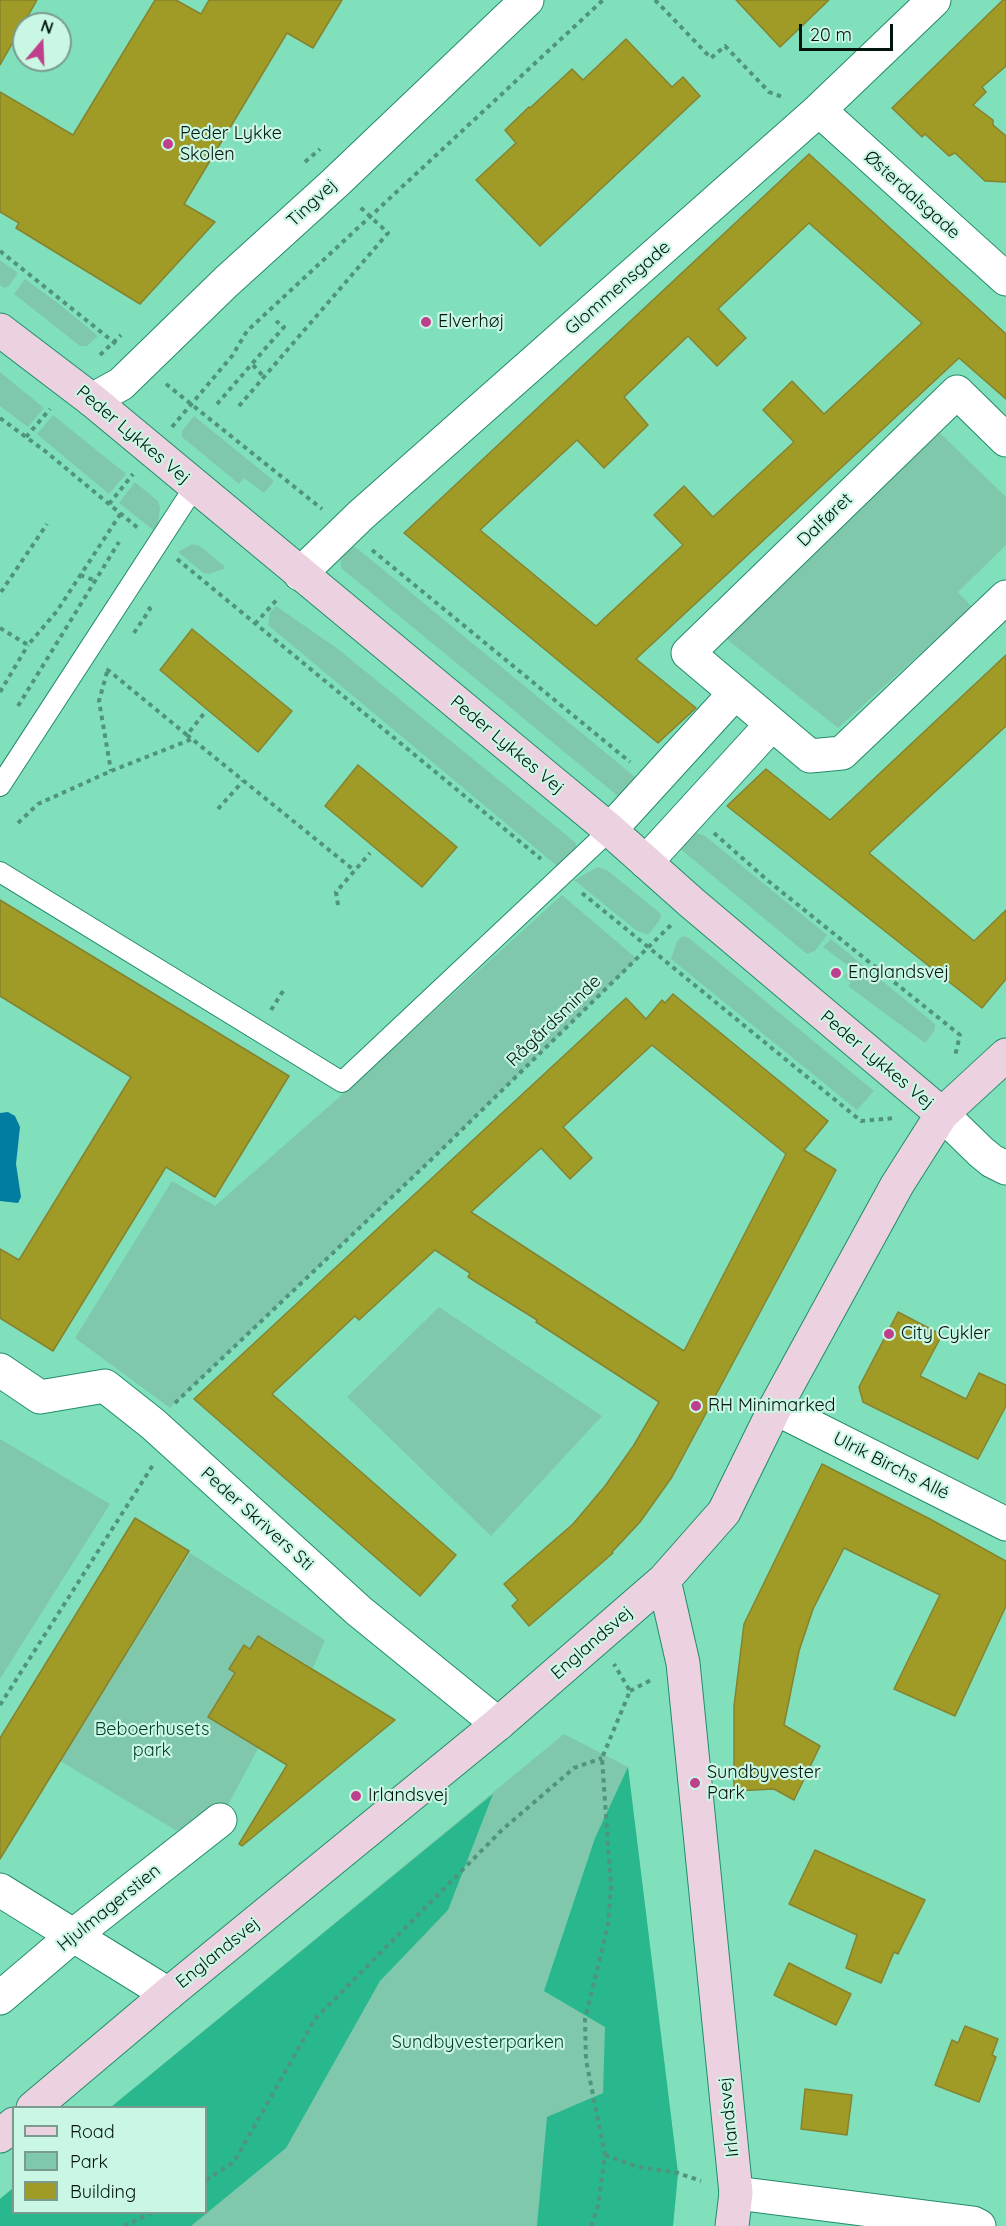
<!DOCTYPE html>
<meta charset="utf-8">
<style>
body{margin:0}
#map{position:relative;width:1006px;height:2226px;overflow:hidden;background:#80e0bc;font-family:Quicksand,sans-serif}
canvas{display:block}
.legend{position:absolute;left:12px;top:2106px;width:195px;height:108px;box-sizing:border-box;background:#caf6e4;border:2px solid #799c8e;margin:0;padding:8px 10px;list-style:none;font-size:18px;color:#00160d}
.legend li{display:flex;align-items:center;gap:12px;height:30px}
.legend b{width:30px;border:2px solid #799c8e}
.north{position:absolute;left:12px;top:12px;width:60px;height:60px;box-sizing:border-box;background:#caf6e4;border:2px solid #799c8e;border-radius:50%;rotate:19deg;font-size:16px;font-weight:700;line-height:24px;text-align:center;color:#00160d}
.north::after{content:'';display:block;margin:auto;width:21px;height:27px;background:#be3f8b;clip-path:polygon(50% 0,100% 100%,50% 72%,0 100%)}
.scale{position:absolute;left:799px;top:24px;width:94px;height:27px;box-sizing:border-box;border:3px solid #00160d;border-top:0;padding-left:8px;font-size:18px;line-height:21px;white-space:nowrap;color:#00160d;-webkit-text-stroke:4px #caf6e4;paint-order:stroke}
</style>
<div id="map">
<canvas width="1006" height="2226"></canvas>
<ul class="legend">
<li><b style="height:8px;background:#ecd2e0"></b>Road</li>
<li><b style="height:16px;background:#80c8ac"></b>Park</li>
<li><b style="height:16px;background:#9f9b26"></b>Building</li>
</ul>
<div class="north">N</div>
<div class="scale">20 m</div>
</div>
<script>
const context = document.querySelector('canvas').getContext('2d');
context.lineJoin = 'round';
function fill(path, color) {
  context.fillStyle = color;
  context.fill(path, 'evenodd');
}
function toPath(rows) {
  const path = new Path2D();
  for (const r of rows) {
    path.moveTo(r[0], r[1]);
    for (let i = 2; i < r.length; i += 2) path.lineTo(r[i], r[i + 1]);
  }
  return path;
}
function stroke(path, color, width, dash) {
  context.strokeStyle = color;
  context.lineWidth = width;
  context.lineCap = dash ? 'butt' : 'round';
  context.setLineDash(dash || []);
  context.stroke(path);
}
function write(font, color, halo, rows, align = 'center') {
  context.font = font + ' Quicksand,sans-serif';
  context.lineWidth = 4.5;
  context.setLineDash([]);
  context.textBaseline = 'middle';
  context.strokeStyle = halo;
  context.fillStyle = color;
  for (const [text, x, y, turn = 0] of rows) {
    context.save();
    context.translate(x, y);
    context.rotate((+turn || 0) * Math.PI / 180);
    context.textAlign = isNaN(turn) ? turn : align;
    if (halo) context.strokeText(text, 0, 0);
    context.fillText(text, 0, 0);
    context.restore();
  }
}
const green = toPath([
 [0,260,18,273,9,286,4,288,0,285],
 [25,279,59,304,98,336,87,346,80,346,14,294],
 [0,372,44,408,28,427,0,406],
 [53,415,126,474,109,494,37,434],
 [194,416,274,481,264,493,244,478,239,484,182,437,182,431],
 [940,433,1006,497,1006,545,958,592,972,607,838,728,724,637],
 [135,482,158,501,160,508,157,533,119,503],
 [192,544,200,546,224,566,224,569,209,574,203,573,178,552],
 [348,544,358,549,640,781,619,797,341,568,340,555],
 [276,606,338,649,576,843,576,850,563,865,557,866,268,625,270,612],
 [686,829,705,836,827,935,815,951,807,954,678,847],
 [598,867,607,870,661,914,660,920,648,935,637,931,574,880],
 [562,895,637,959,434,1157,170,1408,75,1338,172,1181,215,1206,352,1086],
 [683,936,689,938,874,1091,857,1110,671,959,677,941],
 [831,939,935,1024,935,1030,925,1043,848,986,851,983,844,977,851,968,823,947],
 [439,1307,602,1416,491,1536,347,1397],
 [0,1439,110,1504,0,1679],
 [190,1553,325,1640,313,1668,262,1637,213,1717,259,1747,220,1820,198,1816,177,1831,60,1761],
 [564,1734,628,1767,678,2173,673,2226,0,2226,0,2199,13,2188,14,2212,206,2212,206,2108,111,2107]
]);
const forest = toPath([
 [628,1767,678,2173,673,2226,537,2226,547,2117,603,2093,605,2027,544,1991,595,1838],
 [493,1794,448,1910,380,1981,286,2148,191,2226,0,2226,0,2199,13,2188,14,2212,206,2212,206,2108,111,2107]
]);
const water = toPath([
 [8,1112,15,1116,20,1127,16,1164,21,1197,18,1203,0,1201,0,1113]
]);
const building = toPath([
 [0,0,37,0,0,65,0,0],
 [155,0,176,0,201,14,209,0,342,0,313,48,287,33,184,204,215,222,140,304,16,228,19,223,0,212,0,92,73,135,155,0],
 [736,0,829,0,780,47,736,0],
 [1003,0,1006,0,1006,66,982,87,986,92,973,105,993,120,993,125,1006,136,1006,182,985,181,955,153,949,156,925,134,922,137,892,108,1003,0],
 [626,39,672,87,683,77,700,96,540,246,476,180,516,143,505,130,529,107,530,108,572,69,583,80,626,39],
 [809,154,1006,334,1006,399,959,358,636,659,696,708,658,743,404,533,809,154],
 [809,223,922,323,824,414,792,381,763,410,794,442,713,517,684,486,654,515,683,545,596,626,480,530,577,440,604,468,648,425,624,397,688,336,717,366,746,338,718,309,809,223],
 [192,629,292,711,258,752,160,670,192,629],
 [1006,655,1006,726,869,853,974,941,1006,910,1006,979,982,1008,727,806,766,769,830,820,1006,655],
 [358,765,457,847,422,887,325,806,358,765],
 [0,900,289,1076,215,1197,166,1167,53,1351,0,1318,0,1249,19,1260,131,1077,0,996,0,900],
 [673,994,828,1121,804,1150,836,1170,672,1477,640,1522,612,1552,613,1553,529,1626,512,1606,518,1600,504,1584,573,1524,605,1486,634,1445,659,1402,536,1322,537,1320,468,1277,470,1273,435,1250,359,1320,355,1316,272,1394,456,1555,420,1596,194,1399,626,998,646,1019,662,1000,665,1003,673,994],
 [652,1045,786,1154,684,1351,471,1212,541,1148,570,1179,592,1158,563,1127,652,1045],
 [898,1312,942,1335,920,1376,966,1399,979,1373,1006,1385,1006,1406,978,1459,863,1402,859,1387,898,1312],
 [822,1464,930,1519,1006,1561,1006,1606,955,1716,894,1689,940,1595,844,1548,813,1609,799,1651,784,1725,820,1746,794,1800,774,1789,734,1791,734,1706,744,1624,822,1464],
 [135,1518,189,1551,0,1859,0,1738,135,1518],
 [258,1636,395,1720,242,1846,239,1844,287,1765,208,1717,235,1673,229,1669,244,1645,250,1649,258,1636],
 [815,1850,925,1900,898,1954,894,1952,881,1983,846,1968,857,1935,789,1904,815,1850],
 [789,1963,851,1994,836,2025,774,1995,789,1963],
 [965,2026,998,2039,992,2055,996,2057,979,2102,935,2085,952,2040,958,2043,965,2026],
 [805,2089,852,2095,847,2135,801,2129,805,2089]
]);
const path = toPath([
 [655,0,711,58,725,46,769,92,785,98],
 [305,162,320,149],
 [0,251,116,344],
 [100,355,121,335],
 [253,365,263,376],
 [166,384,322,509],
 [217,404,284,327,276,321],
 [239,406,388,233,359,206],
 [0,418,45,451,138,528],
 [172,427,232,356,247,331,603,0],
 [26,437,50,409],
 [109,504,133,474],
 [372,550,630,762],
 [177,559,541,859],
 [80,575,94,580],
 [1,592,47,524],
 [255,624,279,597],
 [0,628,28,645,57,611,121,513],
 [134,633,150,609,147,605],
 [109,669,108,670,187,735,205,712],
 [107,672,99,701,111,771],
 [0,692,28,645],
 [18,706,119,542],
 [187,735,355,871],
 [218,809,243,781],
 [18,823,38,804,111,771,192,739],
 [714,833,767,880,960,1035,955,1056],
 [582,893,861,1121,895,1118],
 [338,905,336,892,370,853],
 [271,1010,285,988],
 [175,1403,434,1157,671,925],
 [630,1691,653,1679],
 [0,1705,153,1465],
 [605,2155,638,2167,678,2173,701,2181],
 [206,2180,234,2162,315,2019,503,1829,574,1768,602,1758],
 [124,2226,153,2212],
 [591,2226,598,2206,605,2155,586,2060,585,2019,608,1925,611,1888,602,1758,630,1691,614,1664]
]);
const lane = toPath([
 [0,786,195,486],
 [0,872,342,1082,610,830]
]);
const street = toPath([
 [819,110,1006,279],
 [92,400,121,384,226,282,335,183,527,0],
 [1006,440,957,392,688,653,810,756,842,753,1006,597],
 [300,574,361,515,819,110,934,0],
 [610,830,735,693],
 [646,862,772,724],
 [942,1114,981,1152,992,1161,1006,1168],
 [0,1370,40,1397,105,1386,153,1424,359,1611,498,1724],
 [775,1408,1006,1524],
 [0,1890,168,1994],
 [0,1998,74,1935,220,1820],
 [736,2193,973,2223,979,2226]
]);
const secondary = toPath([
 [0,330,92,400,610,830,692,903,942,1114],
 [664,1580,683,1663,736,2193,732,2226],
 [33,2108,168,1994,498,1724,664,1580,724,1512,775,1408,897,1185,942,1114,1006,1055],
 [0,2136,14,2124]
]);
const markers = [
 [168,144,6,"#be3f8b"],
 [426,322,6,"#be3f8b"],
 [836,973,6,"#be3f8b"],
 [889,1334,6,"#be3f8b"],
 [696,1406,6,"#be3f8b"],
 [695,1783,6,"#be3f8b"],
 [356,1796,6,"#be3f8b"]
];
const poiNames = [
 ["Peder Lykke",180,134],
 ["Skolen",180,155],
 ["Elverhøj",438,322],
 ["Englandsvej",848,973],
 ["City Cykler",901,1334],
 ["RH Minimarked",708,1406],
 ["Sundbyvester",707,1773],
 ["Park",707,1794],
 ["Irlandsvej",368,1796]
];
const streetNames = [
 ["Østerdalsgade",912,195,42],
 ["Tingvej",312,203,-43],
 ["Glommensgade",618,288,-41],
 ["Peder Lykkes Vej",133,435,40],
 ["Dalføret",825,520,-44],
 ["Peder Lykkes Vej",507,745,40],
 ["Rågårdsminde",554,1021,-44],
 ["Peder Lykkes Vej",877,1060,40],
 ["Ulrik Birchs Allé",891,1466,27],
 ["Peder Skrivers Sti",257,1519,42],
 ["Englandsvej",592,1643,-41],
 ["Hjulmagerstien",109,1908,-39],
 ["Englandsvej",218,1953,-39],
 ["Irlandsvej",729,2117,-96]
];
const parkNames = [
 ["Beboerhusets",152,1730],
 ["park",152,1751],
 ["Sundbyvesterparken",478,2043]
];
fill(green, '#80c8ac');
fill(forest, '#29b78d');
fill(water, '#037ca1');
fill(building, '#9f9b26');
stroke(building, '#85832f', 1.5);
stroke(lane, '#228b6b', 22);
stroke(street, '#228b6b', 35);
stroke(secondary, '#228b6b', 35);
stroke(path, '#50947b', 4, [4.5, 4.5]);
stroke(lane, '#fff', 20);
stroke(street, '#fff', 33);
stroke(secondary, '#ecd2e0', 33);
for (const [x, y, r, color] of markers) {
  const dot = new Path2D();
  dot.arc(x, y, r, 0, 2 * Math.PI);
  context.fillStyle = color;
  context.fill(dot);
  stroke(dot, '#caf6e4', 2);
}
write('18px', '#00160d', '#caf6e4', poiNames, 'left');
write('18px', '#00160d', '#caf6e4', streetNames);
write('18px', '#003d2c', '#caf6e4', parkNames);
</script>
